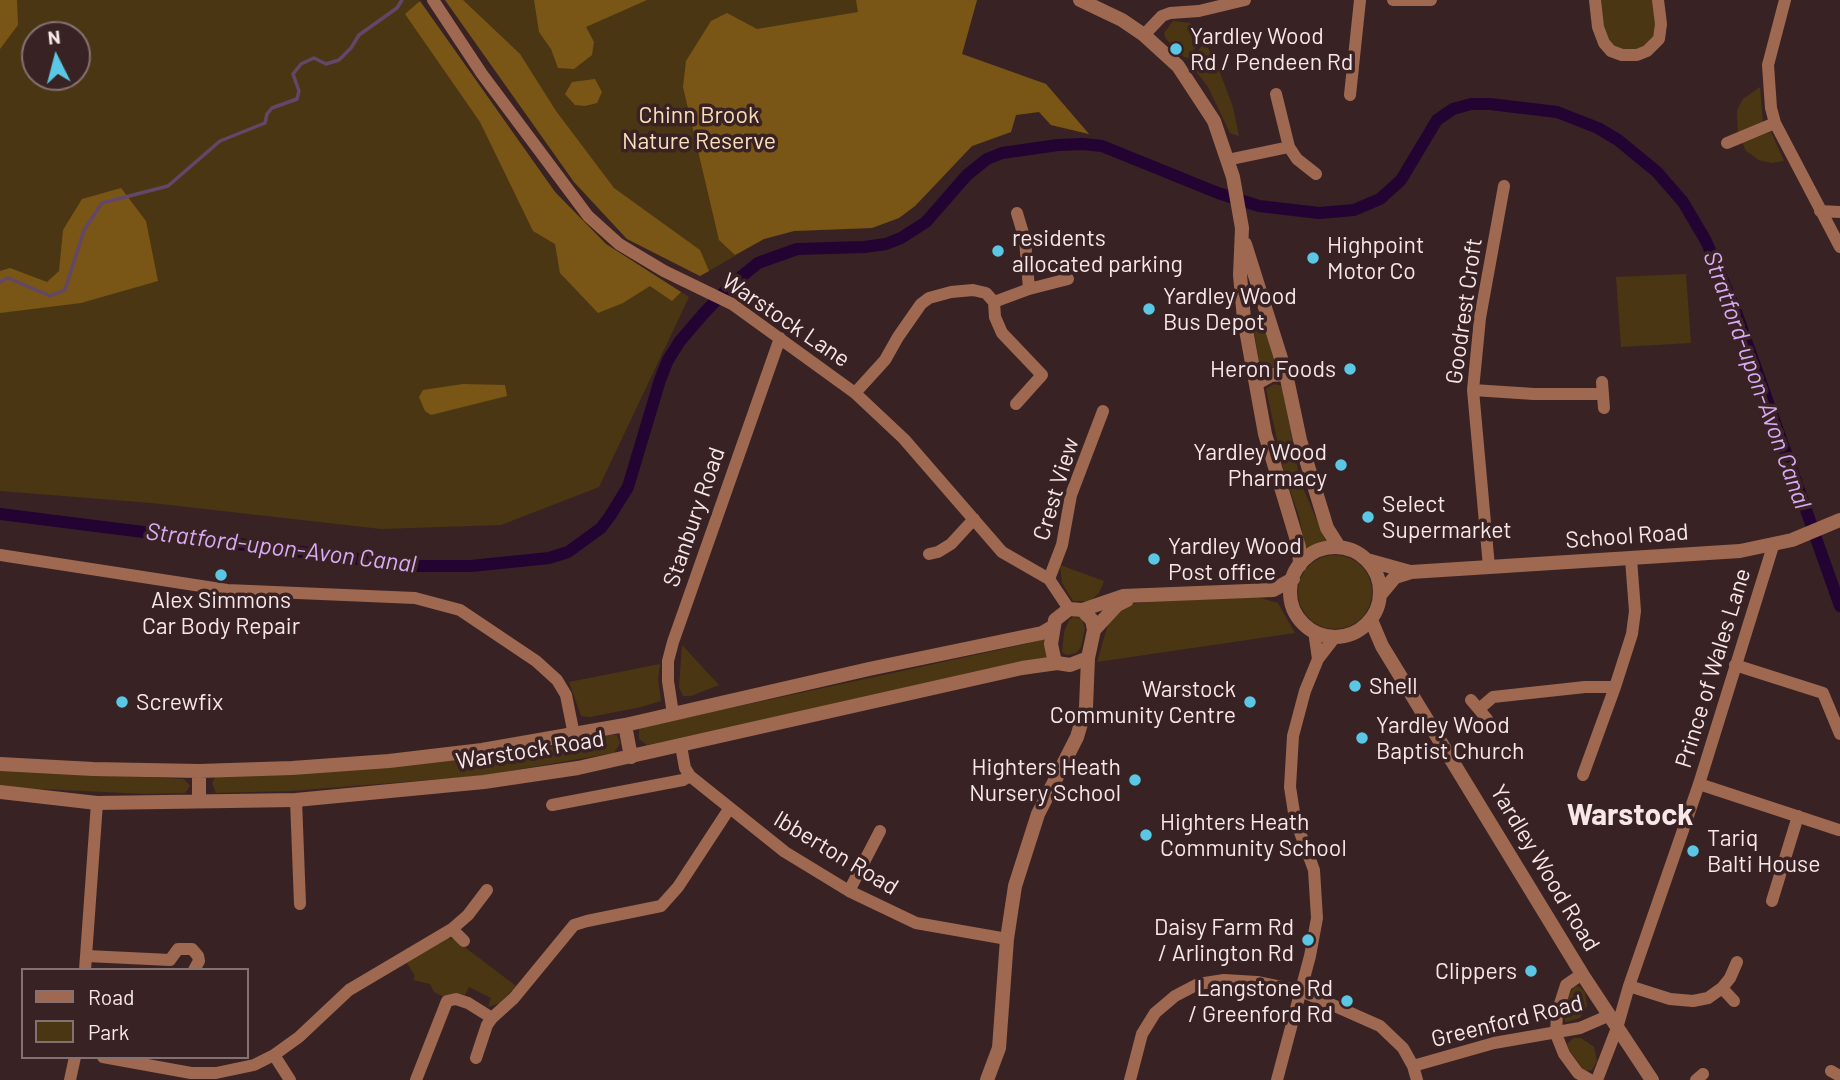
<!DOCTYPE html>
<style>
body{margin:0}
#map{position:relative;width:1840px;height:1080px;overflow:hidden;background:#392224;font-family:Barlow,sans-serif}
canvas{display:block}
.legend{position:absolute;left:21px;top:968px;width:228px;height:91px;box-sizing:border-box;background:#392224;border:2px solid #857172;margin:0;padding:9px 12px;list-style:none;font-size:21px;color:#f7e7e8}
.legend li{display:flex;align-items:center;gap:14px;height:35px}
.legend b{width:35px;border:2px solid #857172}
.north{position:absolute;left:21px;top:21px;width:70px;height:70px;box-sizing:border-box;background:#392224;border:2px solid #857172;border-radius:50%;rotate:354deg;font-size:19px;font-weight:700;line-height:28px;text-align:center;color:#f7e7e8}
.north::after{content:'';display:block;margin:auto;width:24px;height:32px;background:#5ac8e5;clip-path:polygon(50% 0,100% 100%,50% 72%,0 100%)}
</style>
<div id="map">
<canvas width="1840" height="1080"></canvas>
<ul class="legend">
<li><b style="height:9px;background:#9e6950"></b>Road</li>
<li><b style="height:19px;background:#4b3613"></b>Park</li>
</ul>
<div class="north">N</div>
</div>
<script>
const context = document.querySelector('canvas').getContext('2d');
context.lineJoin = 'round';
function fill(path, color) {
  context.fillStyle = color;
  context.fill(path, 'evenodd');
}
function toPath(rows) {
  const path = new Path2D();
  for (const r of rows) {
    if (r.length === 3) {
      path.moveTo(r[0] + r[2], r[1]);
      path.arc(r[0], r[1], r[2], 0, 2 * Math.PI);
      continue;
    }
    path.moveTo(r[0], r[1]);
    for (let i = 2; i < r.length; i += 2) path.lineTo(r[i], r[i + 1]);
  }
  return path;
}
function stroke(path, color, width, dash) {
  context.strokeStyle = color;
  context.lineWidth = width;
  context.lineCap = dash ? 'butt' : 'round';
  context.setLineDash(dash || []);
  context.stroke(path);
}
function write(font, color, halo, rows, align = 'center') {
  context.font = font + ' Barlow,sans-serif';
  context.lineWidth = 7;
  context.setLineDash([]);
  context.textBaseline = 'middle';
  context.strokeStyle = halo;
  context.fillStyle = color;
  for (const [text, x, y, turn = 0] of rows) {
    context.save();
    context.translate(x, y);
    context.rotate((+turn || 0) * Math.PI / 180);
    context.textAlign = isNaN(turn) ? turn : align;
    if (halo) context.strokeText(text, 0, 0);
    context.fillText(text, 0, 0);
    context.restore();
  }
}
const green = toPath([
 [0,0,419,0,555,192,606,244,689,297,599,487,501,525,381,529,152,503,0,491],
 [35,35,77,35,77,77,35,77],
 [445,0,977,0,962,54,1046,84,1089,134,1051,125,1039,112,1016,115,1011,132,972,146,915,206,899,218,872,228,794,231,764,239,700,276,627,239,574,182],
 [1599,0,1654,0,1656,36,1644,50,1621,53,1605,37],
 [1173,21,1190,23,1202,35,1202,39,1188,58,1184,57,1166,39,1164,33],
 [1205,42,1219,70,1233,107,1239,136,1230,133,1208,87,1191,65,1191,59],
 [1760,87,1763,124,1738,135,1737,110,1743,99],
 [1771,132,1784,161,1772,163,1759,160,1746,151,1742,142],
 [1686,274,1691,343,1621,347,1616,277],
 [1261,321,1266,324,1270,337,1276,367,1260,367,1253,326,1255,322],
 [1274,384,1282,386,1300,481,1327,544,1306,551,1299,516,1285,476,1266,389],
 [1335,592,37],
 [1060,565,1104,581,1099,593,1090,601,1073,601,1062,583],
 [1257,597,1278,603,1295,633,1097,662,1108,624,1123,605,1156,601],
 [1073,617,1082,619,1085,628,1081,647,1076,653,1067,655,1062,652,1064,632,1069,620],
 [1046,638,1049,659,647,745,639,739,639,728,1026,644],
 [682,645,719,685,691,696,683,696,679,687],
 [660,664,658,679,661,701,641,707,590,717,581,716,569,682],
 [607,735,617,735,620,743,614,753,480,776,291,791,216,793,212,783,215,777,434,761,545,748],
 [0,770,184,779,190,786,185,793,145,794,0,787],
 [448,938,454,939,516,986,500,1003,488,1007,491,998,469,987,465,995,457,993,444,997,434,992,430,984,413,980,415,976,405,960],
 [1578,986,1585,992,1587,1006,1580,1018,1566,1022,1563,1016,1565,1006,1573,987],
 [1574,1038,1581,1038,1594,1047,1597,1061,1592,1070,1585,1071,1569,1050,1567,1044]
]);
const forest = toPath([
 [0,0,17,0,18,25,0,49],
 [445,0,463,0,520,54,556,111,614,188,700,250,709,271,700,276,627,239,574,182],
 [534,0,647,0,586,27,594,42,592,55,574,69,558,68,551,49,539,32],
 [856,0,977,0,962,54,1046,84,1089,134,1051,125,1039,112,1016,115,1011,132,972,146,915,206,899,218,872,228,794,231,764,239,735,255,719,240,683,87,686,61,711,21,727,13,757,29,858,12],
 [420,1,555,192,606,244,681,292,672,301,650,286,623,303,598,313,560,273,555,244,533,231,480,122,405,14],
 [595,79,602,92,597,103,585,106,575,105,565,94,572,82],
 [121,188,146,221,158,281,81,303,0,313,0,271,10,268,47,282,59,271,63,230,82,199],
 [463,384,505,385,507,396,431,415,425,411,419,397,423,390]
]);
const stream = toPath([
 [0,282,8,278,50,296,65,290,84,230,102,203,168,186,220,141,265,123,267,114,272,108,297,99,299,91,293,74,301,64,314,58,326,64,339,60,351,48,359,35,397,8,402,0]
]);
const canal = toPath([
 [0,514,413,566,471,566,549,558,568,552,601,528,610,516,628,487,660,380,668,360,680,341,705,312,730,286,758,263,797,249,864,247,886,244,901,238,926,222,967,175,987,159,1002,153,1058,145,1083,144,1102,146,1218,193,1259,206,1319,213,1354,210,1380,199,1401,180,1437,120,1453,109,1471,104,1490,104,1557,112,1598,128,1618,140,1657,172,1683,202,1706,241,1735,309,1840,606]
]);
const minor = toPath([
 [433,0,482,74,588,216,619,244,664,271,732,304,855,393,904,439,1002,552,1049,579,1069,609],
 [1393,0,1431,0],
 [1595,0,1598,27,1604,43,1611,51,1622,55,1637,55,1647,51,1659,39,1661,24,1658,0],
 [1785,0,1768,65,1771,108,1775,123,1840,247],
 [1144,35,1162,16,1170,13,1199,11,1245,0],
 [1350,95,1360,0],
 [1727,143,1775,123],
 [1289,147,1297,159,1316,174],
 [1227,160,1289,147,1276,94],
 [1820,211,1840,212],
 [1029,289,1068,279],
 [994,302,1029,289,1025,240,1017,213],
 [1602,382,1604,408],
 [1473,390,1534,394,1603,394],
 [855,393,885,360,898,337,921,304,929,298,951,292,973,290,986,293,994,302,995,317,1002,333,1042,375,1016,404],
 [929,554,938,552,951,544,974,519],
 [0,555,227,590,415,598,460,610,536,661,557,680,566,695,574,735],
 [1489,567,1473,390,1480,318,1504,186],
 [1049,579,1062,545,1071,495,1103,411],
 [1314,631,1318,659],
 [1735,665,1823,693,1840,734],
 [1471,700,1487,719],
 [1479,709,1493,697,1585,687,1615,687,1632,634,1635,611,1631,559],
 [673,714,668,681,668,661,673,642,780,338],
 [681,746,685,768,690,776,785,852,849,891,916,923,1007,939],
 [1583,775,1615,687],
 [1699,784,1839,830],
 [296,800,300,904],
 [552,805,683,780,690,776],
 [849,891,880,831],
 [1772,901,1798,816],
 [452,929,464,941],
 [87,956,170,960],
 [170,960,178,949,192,949,198,956,199,961,194,970],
 [85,970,97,803],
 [1582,974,1566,985,1557,1013,1556,1034,1564,1054,1578,1073,1590,1080],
 [1629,986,1670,999,1693,1001,1708,998,1722,988,1730,978,1737,962],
 [1722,988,1734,1001],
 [274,1055,290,1080],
 [103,1057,191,1073,216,1073,254,1065,274,1055,299,1037,349,990,452,929,468,915,487,890],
 [476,1058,487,1025,492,1018],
 [1413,1066,1494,1043,1580,1028,1610,1015],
 [1831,1071,1840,1076],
 [70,1080,75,1057],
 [416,1080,447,1001,456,999,468,1003,492,1018,514,998,574,925,587,921,661,906,678,887,729,809],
 [1130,1080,1142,1034,1155,1013,1175,996,1198,984,1224,980,1257,982,1301,991,1380,1026,1403,1048,1413,1066,1417,1080],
 [1277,1080,1310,956,1317,918,1314,870,1295,819,1290,787,1293,736,1305,691,1318,659,1335,637],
 [1597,1080,1617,1028,1629,986,1699,784,1773,546],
 [1696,1080,1703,1074]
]);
const tertiary = toPath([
 [1080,0,1122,20,1144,35,1178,66,1214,121,1233,177,1242,228,1240,275,1244,319,1265,434,1299,547,1300,565],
 [1245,244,1286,374,1300,440,1327,528,1339,547],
 [1257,383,1271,375,1286,374],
 [1335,592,45],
 [1367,560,1410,572],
 [1380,595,1395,577,1411,572,1740,551,1792,540,1840,520],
 [1082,610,1123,596,1273,590,1293,579],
 [1371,620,1382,646,1582,974,1652,1080],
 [1094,630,1117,605,1127,600],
 [625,725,631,757],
 [0,764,93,769,199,771,292,768,389,761,482,750,625,725,869,669,1042,633,1054,626],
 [0,792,97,803,296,800,484,782,578,768,1022,668,1057,663],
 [199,801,199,771],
 [987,1080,999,1048,1007,939,1015,886,1038,814,1077,737,1086,707,1088,658,1094,630,1092,620,1082,610,1069,609,1055,620,1051,644,1054,658,1057,663,1070,665,1088,658]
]);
const markers = [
 [1176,49,7,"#5ac8e5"],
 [998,251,7,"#5ac8e5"],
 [1313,258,7,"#5ac8e5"],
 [1149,309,7,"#5ac8e5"],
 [1350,369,7,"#5ac8e5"],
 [1341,465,7,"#5ac8e5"],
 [1368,517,7,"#5ac8e5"],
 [1154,559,7,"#5ac8e5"],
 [221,575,7,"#5ac8e5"],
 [1355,686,7,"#5ac8e5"],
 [122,702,7,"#5ac8e5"],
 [1250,702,7,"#5ac8e5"],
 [1362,738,7,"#5ac8e5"],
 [1135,780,7,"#5ac8e5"],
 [1146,835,7,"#5ac8e5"],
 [1693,851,7,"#5ac8e5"],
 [1308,940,7,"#5ac8e5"],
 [1531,971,7,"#5ac8e5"],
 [1347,1001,7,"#5ac8e5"]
];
const poiNames = [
 ["Yardley Wood",1190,36],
 ["Rd / Pendeen Rd",1190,62],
 ["residents",1012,238],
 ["allocated parking",1012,264],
 ["Highpoint",1327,245],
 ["Motor Co",1327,271],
 ["Yardley Wood",1163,296],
 ["Bus Depot",1163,322],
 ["Heron Foods",1336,369,"right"],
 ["Yardley Wood",1327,452,"right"],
 ["Pharmacy",1327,478,"right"],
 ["Select",1382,504],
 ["Supermarket",1382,530],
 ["Yardley Wood",1168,546],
 ["Post office",1168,572],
 ["Alex Simmons",221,600,"center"],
 ["Car Body Repair",221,626,"center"],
 ["Shell",1369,686],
 ["Warstock",1236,689,"right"],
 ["Community Centre",1236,715,"right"],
 ["Screwfix",136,702],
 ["Yardley Wood",1376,725],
 ["Baptist Church",1376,751],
 ["Highters Heath",1121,767,"right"],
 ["Nursery School",1121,793,"right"],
 ["Highters Heath",1160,822],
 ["Community School",1160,848],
 ["Tariq",1707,838],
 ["Balti House",1707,864],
 ["Daisy Farm Rd",1294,927,"right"],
 ["/ Arlington Rd",1294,953,"right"],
 ["Clippers",1517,971,"right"],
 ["Langstone Rd",1333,988,"right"],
 ["/ Greenford Rd",1333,1014,"right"]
];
const parkNames = [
 ["Chinn Brook",699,115],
 ["Nature Reserve",699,141]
];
const streetNames = [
 ["Goodrest Croft",1464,311,-82],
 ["Warstock Lane",786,320,34],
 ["Crest View",1056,489,-73],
 ["Stanbury Road",694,517,-71],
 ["School Road",1627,536,-4],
 ["Prince of Wales Lane",1713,668,-73],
 ["Warstock Road",530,750,-9],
 ["Ibberton Road",836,853,31],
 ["Yardley Wood Road",1545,868,59],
 ["Greenford Road",1507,1021,-14]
];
const waterNames = [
 ["Stratford-upon-Avon Canal",1757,380,70],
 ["Stratford-upon-Avon Canal",281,548,7]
];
const districtNames = [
 ["Warstock",1630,815]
];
fill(green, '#4b3613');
fill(forest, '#795616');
stroke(stream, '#634769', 3.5);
stroke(canal, '#230332', 12);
stroke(minor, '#9e6950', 12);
stroke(tertiary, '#9e6950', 14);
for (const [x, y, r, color] of markers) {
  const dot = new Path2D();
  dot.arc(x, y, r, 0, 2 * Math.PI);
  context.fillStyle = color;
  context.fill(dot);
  stroke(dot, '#392224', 2.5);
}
write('23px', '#f7e7e8', '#392224', poiNames, 'left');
write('23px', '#fae0ba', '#392224', parkNames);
write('23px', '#f7e7e8', '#392224', streetNames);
write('italic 24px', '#d9abf6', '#392224', waterNames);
write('bold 30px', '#f7e7e8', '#392224', districtNames);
</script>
